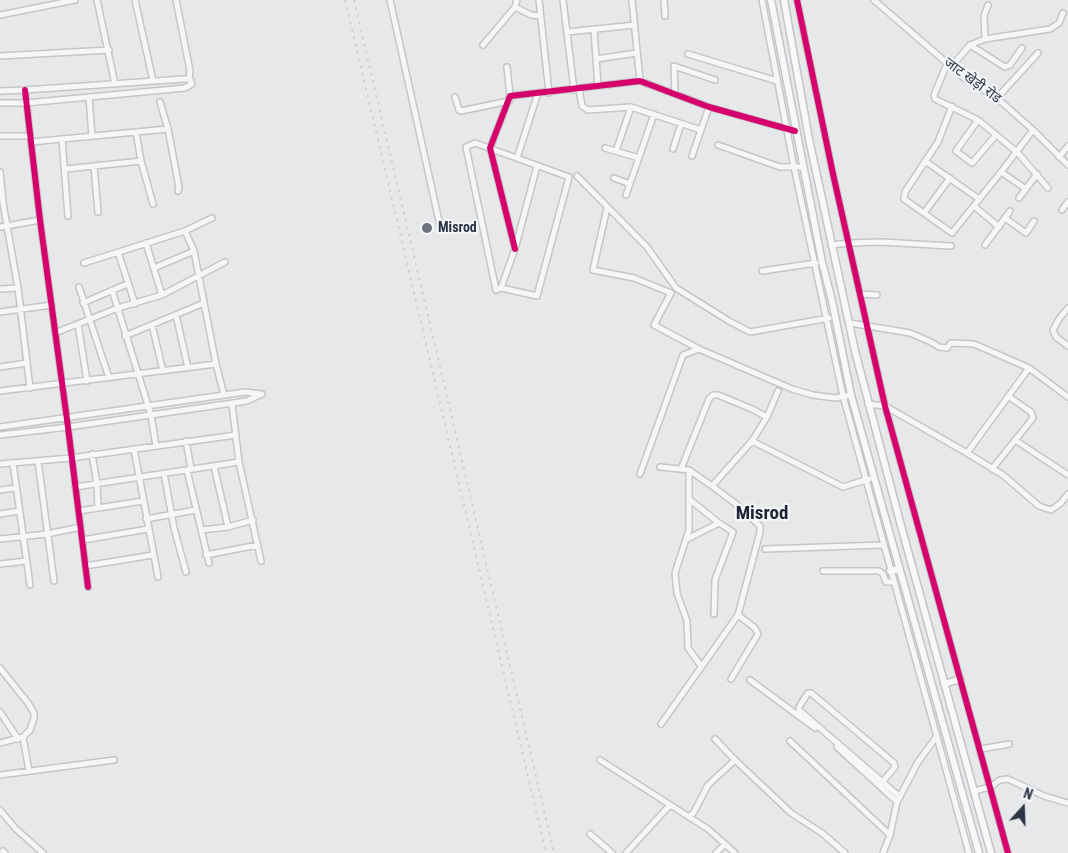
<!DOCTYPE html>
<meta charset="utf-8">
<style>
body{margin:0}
#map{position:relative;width:1068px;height:853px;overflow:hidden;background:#e6e8ea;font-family:"Roboto Condensed",sans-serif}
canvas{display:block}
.north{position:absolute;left:998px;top:783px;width:50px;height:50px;-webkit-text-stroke:4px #f4f6f9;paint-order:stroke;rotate:20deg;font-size:14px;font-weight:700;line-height:20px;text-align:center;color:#2b3445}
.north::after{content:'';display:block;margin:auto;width:18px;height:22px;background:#2b3445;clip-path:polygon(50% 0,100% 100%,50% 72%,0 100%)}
</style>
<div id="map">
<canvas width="1068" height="853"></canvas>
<div class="north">N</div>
</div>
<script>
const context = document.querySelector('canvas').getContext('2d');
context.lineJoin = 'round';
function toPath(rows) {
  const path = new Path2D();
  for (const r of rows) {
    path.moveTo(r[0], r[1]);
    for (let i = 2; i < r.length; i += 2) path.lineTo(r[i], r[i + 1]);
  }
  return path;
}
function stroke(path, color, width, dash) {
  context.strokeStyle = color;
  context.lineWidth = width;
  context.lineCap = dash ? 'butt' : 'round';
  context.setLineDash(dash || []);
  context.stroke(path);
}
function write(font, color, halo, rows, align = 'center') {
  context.font = font + ' "Roboto Condensed","Noto Sans Devanagari",sans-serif';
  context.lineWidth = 4.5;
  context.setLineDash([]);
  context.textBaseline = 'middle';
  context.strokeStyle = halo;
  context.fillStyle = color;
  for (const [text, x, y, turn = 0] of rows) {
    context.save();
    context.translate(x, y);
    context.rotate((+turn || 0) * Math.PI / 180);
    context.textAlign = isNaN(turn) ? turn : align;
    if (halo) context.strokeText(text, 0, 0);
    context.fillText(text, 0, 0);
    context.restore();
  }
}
const minor = toPath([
 [97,0,115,84],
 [135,0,153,81],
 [176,0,190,71,189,79],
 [390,0,441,230],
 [517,0,515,7,531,15,540,16],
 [539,0,549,93],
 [563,0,574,90],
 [632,0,640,81],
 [664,0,665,16],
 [762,0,794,167,843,396,969,853],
 [797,0,833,174,885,406,1008,853],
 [874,0,963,77,997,98,1033,130,1068,165],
 [0,15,75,0],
 [594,30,598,86],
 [567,32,635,25],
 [985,39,984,16,988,5],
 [483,45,515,7],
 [970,45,1005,67,1010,65,1022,48],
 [688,54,777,81],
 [0,56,109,50],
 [596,59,637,53],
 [947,64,934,95,935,99,978,120,1017,152,1048,188],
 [507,67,510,96],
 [951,67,970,45,985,39,1050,29,1059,23,1063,13],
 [579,89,582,106,588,110,631,107,701,130,709,107],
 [25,90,40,220,68,427,88,587],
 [0,91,25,90,184,79,190,79,192,84,185,88,26,103,0,103],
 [675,94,674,66,715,80],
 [89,97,92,136],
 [455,97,459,110,461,111,509,101],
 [997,98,1038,53],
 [160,102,168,129,179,187,178,191],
 [952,106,938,142,905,192,904,199,952,233,1001,172,1033,130],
 [978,120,956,151,972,163,996,135],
 [136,132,141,161,153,204],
 [0,136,30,136],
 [62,139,168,129],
 [31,142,62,139,68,216],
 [475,143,569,177,537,296,501,288,496,290,466,147,475,143],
 [718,145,780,167,803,167],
 [605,148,639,158],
 [673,149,681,124],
 [616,151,631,107],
 [692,156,701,130],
 [1059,157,1068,146],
 [517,158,538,93],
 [925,161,979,199],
 [94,166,98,212],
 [66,169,141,161],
 [0,172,3,203,18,288,30,388],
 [1001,172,1026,189],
 [577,176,647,247,676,288,729,321,750,332,829,318],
 [614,178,630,184],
 [626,195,654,114],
 [1019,198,1037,174],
 [974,206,999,227],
 [607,208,593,270,634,278,671,293,654,325,699,349,792,389,813,395,835,398,851,395],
 [1062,210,1068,202],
 [924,213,950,178],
 [1005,218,1026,233,1034,221],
 [0,227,40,220],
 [185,231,194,251,216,364,224,395],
 [146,243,162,295],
 [831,245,849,243,881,242,951,246],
 [985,245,1010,211],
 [515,249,490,148,510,96,640,81,709,107,795,131],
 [118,252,135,304],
 [84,263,185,231,212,218],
 [154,268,194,251],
 [762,271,816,263],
 [79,287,109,378],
 [501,288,515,249,537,166],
 [0,289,18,288],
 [112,290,151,415,156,446],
 [860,294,877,295],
 [83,303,127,284],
 [1068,308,1059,319,1053,330,1056,337,1068,346],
 [0,312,52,305],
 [176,315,188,368],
 [850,323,910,333,931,342,939,347,947,348,951,343,974,344,1029,368],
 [78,324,87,381],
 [152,325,163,371],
 [55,333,118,308,162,295,225,262],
 [125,336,204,303],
 [0,367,27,363],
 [0,391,216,364],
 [232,404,239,462,261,561],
 [868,404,885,406,967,453,1003,475,1039,506,1051,510,1061,503,1068,494],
 [0,427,245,392,262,394],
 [0,435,68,427,247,401,262,394],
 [1015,440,1068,475],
 [186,441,191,469],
 [752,441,843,487,869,479],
 [134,449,158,577],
 [967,453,1029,368,1068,397],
 [92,454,97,484,98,508],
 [38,461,54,581],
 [13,463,30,585],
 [0,464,71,458,236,435],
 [214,466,228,527],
 [660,467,689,470,712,486],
 [681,469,709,399,713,395,718,395,752,409,767,417],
 [992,469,1033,418,1031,412,1008,396],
 [187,470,209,563],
 [689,470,689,530,675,573,677,593,687,621,688,648,701,666],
 [164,473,174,528,186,572],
 [640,474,683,355,699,349],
 [75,487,239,462],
 [0,490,16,488],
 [689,499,719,523],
 [79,511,143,501],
 [0,514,19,511],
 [146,519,196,510],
 [201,530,228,527,253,520],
 [0,539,47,534,81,527],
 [687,539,719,523,733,532,715,580,714,614],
 [83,540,148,529],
 [765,549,883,545],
 [206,555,258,545],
 [0,564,26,561],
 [85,566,153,555],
 [823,571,879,571,883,574,886,582,893,582],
 [0,668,28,703,34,713,34,718,30,730,23,737,0,743],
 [731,679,758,634,755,628,738,615],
 [750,680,815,728],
 [0,712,18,739],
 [661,724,738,615,760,532,760,526,736,504,712,486,752,441,767,417,778,391],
 [23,737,29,771],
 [715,739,735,760,791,813,822,833,845,853],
 [790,741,890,835],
 [837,747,897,802],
 [981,749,1009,744],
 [600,760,708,829,735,853],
 [0,775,114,760],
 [883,781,895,767,894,763,811,693,808,693,799,707,799,710,900,797],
 [974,791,990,787,1000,780,1008,779,1044,796,1068,803],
 [0,810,16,829,43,853],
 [689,817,694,812,708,785,735,760],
 [590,834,612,853],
 [1,853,3,851,5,853],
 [626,853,670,805],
 [716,853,725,844],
 [883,853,890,835,897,802,918,762,937,736]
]);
const major = toPath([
 [771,0,822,262,832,301,851,395,979,853],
 [784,0,809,139,855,351,900,522,991,853],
 [890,571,899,569],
 [944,684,960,679]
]);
const rail = toPath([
 [345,0,546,853],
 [354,0,554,853]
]);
const cycleway = toPath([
 [797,0,833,174,885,406,1008,853],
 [25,90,40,220,68,427,88,587],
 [515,249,490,148,510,96,640,81,709,107,795,131]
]);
const markers = [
 [427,228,6,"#6c737f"]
];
const streetNames = [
 ["जाट खेड़ी रोड",972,81,36]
];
const poiNames = [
 ["Misrod",438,228]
];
const districtNames = [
 ["Misrod",762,514]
];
stroke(minor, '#c4c6c8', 8);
stroke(major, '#c2c5c8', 9);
stroke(minor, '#f5f6f7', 5);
stroke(major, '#f8f8f8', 6);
stroke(rail, '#cecfd2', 2, [2.5, 5]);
stroke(cycleway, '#d6006c', 6);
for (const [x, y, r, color] of markers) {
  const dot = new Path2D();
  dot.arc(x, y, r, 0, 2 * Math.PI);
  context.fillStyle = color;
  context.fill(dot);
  stroke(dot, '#f4f6f9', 2);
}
write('14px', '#2b3445', '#f4f6f9', streetNames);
write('bold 14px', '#2b3445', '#f4f6f9', poiNames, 'left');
write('bold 19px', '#1d2536', '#f4f6f9', districtNames);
</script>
